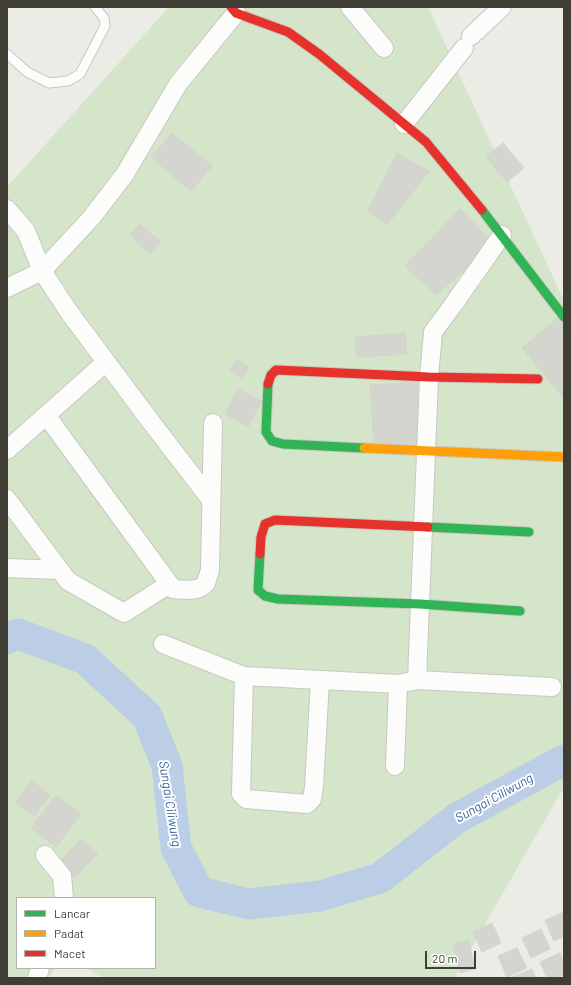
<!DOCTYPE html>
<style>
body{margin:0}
#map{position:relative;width:571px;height:985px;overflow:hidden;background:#ecece7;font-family:Barlow,sans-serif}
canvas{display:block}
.frame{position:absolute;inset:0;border:8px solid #403e34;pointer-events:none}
.legend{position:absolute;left:16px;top:897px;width:140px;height:72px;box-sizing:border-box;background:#fff;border:1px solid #b3b2ae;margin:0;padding:5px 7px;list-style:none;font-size:12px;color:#403e34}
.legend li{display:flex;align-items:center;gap:8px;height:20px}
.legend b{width:20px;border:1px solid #b3b2ae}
.scale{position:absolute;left:425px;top:951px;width:51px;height:18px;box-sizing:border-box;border:2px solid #403e34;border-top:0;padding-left:5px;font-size:12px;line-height:14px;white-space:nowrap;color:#403e34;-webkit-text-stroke:3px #fff;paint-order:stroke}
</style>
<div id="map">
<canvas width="571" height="985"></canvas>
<div class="frame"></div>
<ul class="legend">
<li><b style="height:5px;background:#30b455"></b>Lancar</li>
<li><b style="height:5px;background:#ff9f0a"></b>Padat</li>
<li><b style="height:5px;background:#e5322d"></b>Macet</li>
</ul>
<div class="scale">20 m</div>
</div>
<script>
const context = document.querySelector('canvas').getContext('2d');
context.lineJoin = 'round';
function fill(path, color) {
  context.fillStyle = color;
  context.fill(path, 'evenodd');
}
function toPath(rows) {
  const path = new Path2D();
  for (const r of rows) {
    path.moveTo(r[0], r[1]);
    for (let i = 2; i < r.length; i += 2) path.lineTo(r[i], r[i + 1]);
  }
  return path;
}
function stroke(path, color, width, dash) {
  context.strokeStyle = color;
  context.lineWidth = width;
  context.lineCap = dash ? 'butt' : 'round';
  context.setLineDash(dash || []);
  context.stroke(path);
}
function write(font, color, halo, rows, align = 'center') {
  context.font = font + ' Barlow,sans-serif';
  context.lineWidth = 4;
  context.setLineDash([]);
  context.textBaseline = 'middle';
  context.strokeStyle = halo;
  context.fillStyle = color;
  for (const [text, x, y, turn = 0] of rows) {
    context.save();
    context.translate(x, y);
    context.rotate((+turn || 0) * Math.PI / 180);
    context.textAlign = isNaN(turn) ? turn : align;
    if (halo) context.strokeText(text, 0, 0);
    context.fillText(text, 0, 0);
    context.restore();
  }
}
const green = toPath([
 [169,7,428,7,564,301,564,787,454,978,102,978,87,968,155,968,155,898,17,898,17,968,55,968,49,978,7,978,7,187]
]);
const river = toPath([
 [7,639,18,634,85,659,147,716,167,766,176,848,199,892,249,904,320,896,380,878,457,818,564,760]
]);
const building = toPath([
 [172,133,212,166,191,191,151,157,172,133],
 [503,143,524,168,507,182,486,157,503,143],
 [397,154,429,171,387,225,368,210,397,154],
 [460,209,495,244,436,295,405,266,460,209],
 [140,224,161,242,150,254,130,235,140,224],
 [559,317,564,324,564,398,522,348,559,317],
 [405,333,407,354,357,357,355,337,405,333],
 [238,359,249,368,241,378,230,370,238,359],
 [417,382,421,443,374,446,370,385,417,382],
 [238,389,262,401,248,427,225,414,238,389],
 [32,781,50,795,34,816,16,802,32,781],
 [56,795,81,814,56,847,31,828,56,795],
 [82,839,98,854,74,878,59,862,82,839],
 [564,912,564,936,554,941,545,920,564,912],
 [492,923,501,943,482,952,473,932,492,923],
 [541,929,550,949,531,958,522,938,541,929],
 [469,941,475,969,460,973,454,944,469,941],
 [517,948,527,968,507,977,498,956,517,948],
 [560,953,564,963,564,975,558,978,547,978,540,962,560,953],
 [532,969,536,978,513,978,513,977,532,969]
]);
const lane = toPath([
 [7,54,27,72,49,83,68,81,80,74,105,26,104,18,95,7]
]);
const street = toPath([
 [350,7,384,48],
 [471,36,502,7],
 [404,124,464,48],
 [7,209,26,231,42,271,69,312,148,418,211,500],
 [7,288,42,271,92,217,125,174,178,84,236,13],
 [46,415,173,589,187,590,197,589,203,586,206,583,210,570,213,423],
 [7,450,106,362],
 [7,499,68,581,124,613,169,584],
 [7,568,60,570],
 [163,644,244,676,398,684,417,680,552,687],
 [244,676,241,794,246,799,307,804,312,799,314,787,320,680],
 [417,680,429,377,433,332,453,305,502,235],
 [395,766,398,684],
 [45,855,62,876,64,898],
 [37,978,40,968]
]);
const fast = toPath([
 [482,210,564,317],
 [268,384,266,432,272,441,283,444,364,448],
 [428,527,529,532],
 [260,554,258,590,265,596,278,599,420,604,520,611]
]);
const slow = toPath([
 [364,448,564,457]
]);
const jam = toPath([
 [231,7,236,13,288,32,319,54,426,142,482,210],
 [268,384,271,375,276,370,429,377,538,379],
 [260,554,261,537,265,524,275,520,428,527]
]);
const waterNames = [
 ["Sungai Ciliwung",494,798,-29],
 ["Sungai Ciliwung",170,804,81]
];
fill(green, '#d5e5c9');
stroke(river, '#bbcee6', 31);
fill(building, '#d5d5cf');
stroke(building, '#d4d3cd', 1);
stroke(lane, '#c8c8c3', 11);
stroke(street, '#c8c8c3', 20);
stroke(fast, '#cac9be', 11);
stroke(slow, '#cac9be', 11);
stroke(jam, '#cac9be', 11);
stroke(lane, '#fcfcfb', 9);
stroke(street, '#fcfcfb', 18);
stroke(fast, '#30b455', 9);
stroke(slow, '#ff9f0a', 9);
stroke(jam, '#e5322d', 9);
write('italic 13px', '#3c649e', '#fff', waterNames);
</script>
